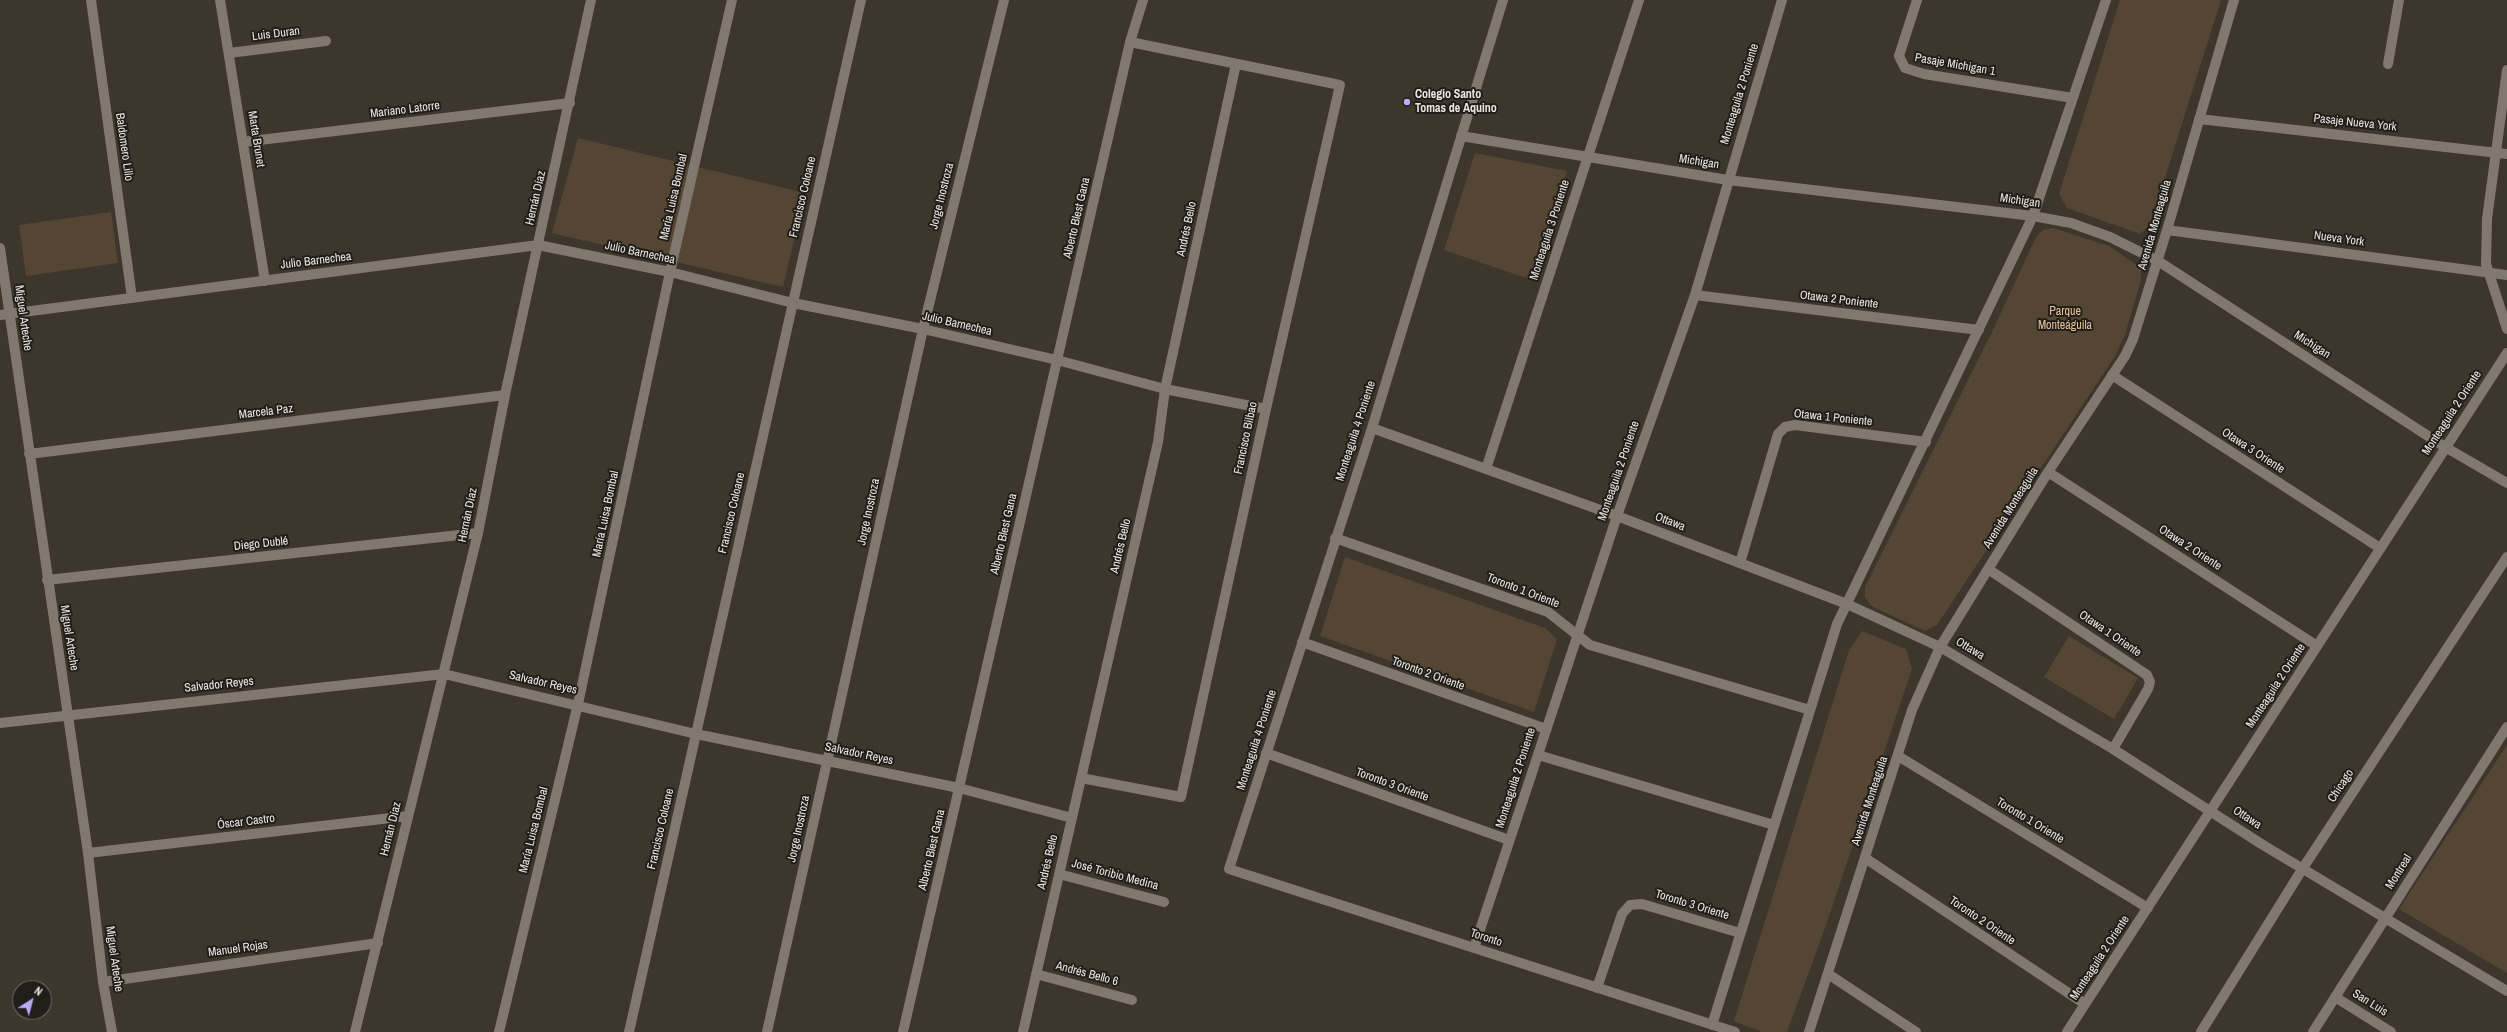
<!DOCTYPE html>
<meta charset="utf-8">
<style>
body{margin:0}
#map{position:relative;width:2507px;height:1032px;overflow:hidden;background:#3d362d;font-family:"Archivo Narrow",sans-serif}
canvas{display:block}
.north{position:absolute;left:12px;top:980px;width:40px;height:40px;box-sizing:border-box;background:#211e1a;border:1px solid #726e6a;border-radius:50%;rotate:36deg;font-size:11px;font-weight:700;line-height:16px;text-align:center;color:#ebe6e1}
.north::after{content:'';display:block;margin:auto;width:14px;height:18px;background:#b9abf7;clip-path:polygon(50% 0,100% 100%,50% 72%,0 100%)}
</style>
<div id="map">
<canvas width="2507" height="1032"></canvas>
<div class="north">N</div>
</div>
<script>
const context = document.querySelector('canvas').getContext('2d');
context.lineJoin = 'round';
function fill(path, color) {
  context.fillStyle = color;
  context.fill(path, 'evenodd');
}
function toPath(rows) {
  const path = new Path2D();
  for (const r of rows) {
    path.moveTo(r[0], r[1]);
    for (let i = 2; i < r.length; i += 2) path.lineTo(r[i], r[i + 1]);
  }
  return path;
}
function stroke(path, color, width, dash) {
  context.strokeStyle = color;
  context.lineWidth = width;
  context.lineCap = dash ? 'butt' : 'round';
  context.setLineDash(dash || []);
  context.stroke(path);
}
function write(font, color, halo, rows, align = 'center') {
  context.font = font + ' "Archivo Narrow",sans-serif';
  context.lineWidth = 4;
  context.setLineDash([]);
  context.textBaseline = 'middle';
  context.strokeStyle = halo;
  context.fillStyle = color;
  for (const [text, x, y, turn = 0] of rows) {
    context.save();
    context.translate(x, y);
    context.rotate((+turn || 0) * Math.PI / 180);
    context.textAlign = isNaN(turn) ? turn : align;
    if (halo) context.strokeText(text, 0, 0);
    context.fillText(text, 0, 0);
    context.restore();
  }
}
const green = toPath([
 [2120,0,2221,0,2150,225,2140,234,2067,208,2059,194],
 [578,138,805,193,783,287,552,233],
 [1475,153,1567,171,1532,280,1444,250],
 [111,212,118,263,26,276,19,225],
 [2053,228,2109,246,2141,268,2141,280,2125,335,2115,356,1937,625,1925,631,1871,606,1865,597,1865,587,1991,334,2036,237,2043,230],
 [1345,557,1545,628,1557,639,1534,712,1320,636],
 [1862,631,1906,649,1912,669,1825,928,1787,1032,1762,1032,1734,1021,1849,650],
 [2069,636,2138,678,2114,719,2044,677],
 [2507,745,2507,973,2399,909]
]);
const minor = toPath([
 [91,0,132,298],
 [220,0,265,281],
 [1503,0,1372,428,1229,869,1735,1032],
 [1917,0,1899,56,1905,68,1924,74,2073,98],
 [229,53,326,41],
 [2388,64,2399,0],
 [2507,70,2487,219,2486,264,2507,329],
 [2199,119,2507,154],
 [1461,136,1728,180,2033,216,2071,223,2110,237,2158,261,2445,447,2507,483],
 [243,142,570,103],
 [2167,230,2507,275],
 [0,248,88,853,103,982,112,1032],
 [1695,295,1979,330],
 [0,315,538,245,670,272,793,303,923,329,1057,360,1165,389,1266,409],
 [2112,375,2380,548],
 [1372,428,1617,516,1847,604,1940,647,2113,749,2263,845,2507,991],
 [29,454,505,395],
 [1486,469,1639,0],
 [2048,472,2317,646],
 [1335,538,1548,612,1590,645,1810,710],
 [1740,563,1778,434,1785,427,1795,425,1926,442],
 [1988,569,2147,675,2150,682,2148,689,2113,749],
 [47,580,478,533],
 [1302,642,1546,729],
 [0,723,444,674,696,734,959,788,1072,818],
 [1266,753,1509,840],
 [1538,755,1774,825],
 [1898,756,2148,908],
 [1081,778,1181,797,1266,409,1340,85,1130,42],
 [88,853,408,816],
 [1865,858,2085,1004],
 [1059,874,1164,902],
 [1474,948,1617,516,1695,295,1782,0],
 [1036,974,1132,1000],
 [1828,974,1916,1032],
 [103,982,378,943],
 [1597,988,1622,914,1630,905,1642,904,1740,933],
 [2335,997,2391,1032],
 [1712,1025,1837,624,2033,216,2106,0],
 [355,1032,478,533,505,395,591,0],
 [499,1032,578,704,670,272,732,0],
 [629,1032,861,0],
 [767,1032,923,329,1004,0],
 [903,1032,1130,42,1143,0],
 [1023,1032,1158,442,1165,389,1236,64],
 [1809,1032,1912,710,1940,647,2048,472,2125,356,2133,339,2167,230,2234,0],
 [2067,1032,2507,353],
 [2201,1032,2303,868,2507,557],
 [2313,1032,2507,727]
]);
const markers = [
 [1407,102,4,"#b9abf7"]
];
const streetNames = [
 ["Luis Duran",276,34,-7],
 ["Pasaje Michigan 1",1955,65,10],
 ["Monteaguila 2 Poniente",1740,94,-73],
 ["Mariano Latorre",405,110,-7],
 ["Pasaje Nueva York",2355,123,6],
 ["Marta Brunet",256,139,81],
 ["Baldomero Lillo",124,147,82],
 ["Michigan",1699,162,9],
 ["Jorge Inostroza",942,196,-76],
 ["María Luisa Bombal",674,197,-77],
 ["Francisco Coloane",803,197,-77],
 ["Hernán Díaz",536,198,-77],
 ["Michigan",2020,201,8],
 ["Alberto Blest Gana",1077,218,-77],
 ["Avenida Monteaguila",2155,225,-74],
 ["Andrés Bello",1187,229,-78],
 ["Monteaguila 3 Poniente",1550,230,-72],
 ["Nueva York",2339,239,8],
 ["Julio Barnechea",640,253,12],
 ["Julio Barnechea",316,261,-7],
 ["Otawa 2 Poniente",1839,300,7],
 ["Miguel Arteche",23,318,82],
 ["Julio Barnechea",957,324,13],
 ["Michigan",2312,345,33],
 ["Marcela Paz",266,412,-7],
 ["Monteaguila 2 Oriente",2452,413,-57],
 ["Otawa 1 Poniente",1833,418,6],
 ["Monteaguila 4 Poniente",1356,431,-72],
 ["Francisco Bilbao",1246,438,-78],
 ["Otawa 3 Oriente",2253,451,33],
 ["Monteaguila 2 Poniente",1619,471,-71],
 ["Avenida Monteaguila",2011,508,-58],
 ["Jorge Inostroza",869,512,-78],
 ["Francisco Coloane",732,513,-77],
 ["María Luisa Bombal",606,514,-78],
 ["Hernán Díaz",468,515,-78],
 ["Ottawa",1670,522,21],
 ["Alberto Blest Gana",1004,534,-77],
 ["Diego Dublé",261,544,-6],
 ["Andrés Bello",1121,546,-77],
 ["Otawa 2 Oriente",2190,548,33],
 ["Toronto 1 Oriente",1523,591,21],
 ["Otawa 1 Oriente",2110,634,34],
 ["Miguel Arteche",69,638,81],
 ["Ottawa",1970,649,31],
 ["Toronto 2 Oriente",1428,674,20],
 ["Salvador Reyes",543,683,13],
 ["Salvador Reyes",219,685,-6],
 ["Monteaguila 2 Oriente",2276,686,-57],
 ["Monteaguila 4 Poniente",1257,740,-72],
 ["Salvador Reyes",859,754,12],
 ["Monteaguila 2 Poniente",1516,778,-72],
 ["Toronto 3 Oriente",1392,785,20],
 ["Chicago",2341,786,-57],
 ["Avenida Monteaguila",1870,801,-72],
 ["Ottawa",2247,818,33],
 ["Toronto 1 Oriente",2030,821,31],
 ["Óscar Castro",246,822,-7],
 ["Hernán Díaz",391,829,-76],
 ["Francisco Coloane",661,829,-77],
 ["Jorge Inostroza",799,829,-78],
 ["María Luisa Bombal",534,830,-76],
 ["Alberto Blest Gana",932,850,-77],
 ["Andrés Bello",1048,862,-77],
 ["Montreal",2399,872,-58],
 ["José Toribio Medina",1115,875,15],
 ["Toronto 3 Oriente",1692,905,17],
 ["Toronto 2 Oriente",1982,921,34],
 ["Toronto",1486,938,18],
 ["Manuel Rojas",238,949,-8],
 ["Monteaguila 2 Oriente",2100,958,-57],
 ["Miguel Arteche",114,959,82],
 ["Andrés Bello 6",1087,974,15],
 ["San Luis",2370,1003,32]
];
const poiNames = [
 ["Colegio Santo",1415,95],
 ["Tomas de Aquino",1415,109]
];
const parkNames = [
 ["Parque",2065,312],
 ["Monteáguila",2065,326]
];
fill(green, '#554633');
stroke(minor, '#81786e', 10);
for (const [x, y, r, color] of markers) {
  const dot = new Path2D();
  dot.arc(x, y, r, 0, 2 * Math.PI);
  context.fillStyle = color;
  context.fill(dot);
  stroke(dot, '#211e1a', 1.5);
}
write('12px', '#ebe6e1', '#211e1a', streetNames);
write('bold 12px', '#ebe6e1', '#211e1a', poiNames, 'left');
write('12px', '#e7c397', '#211e1a', parkNames);
</script>
